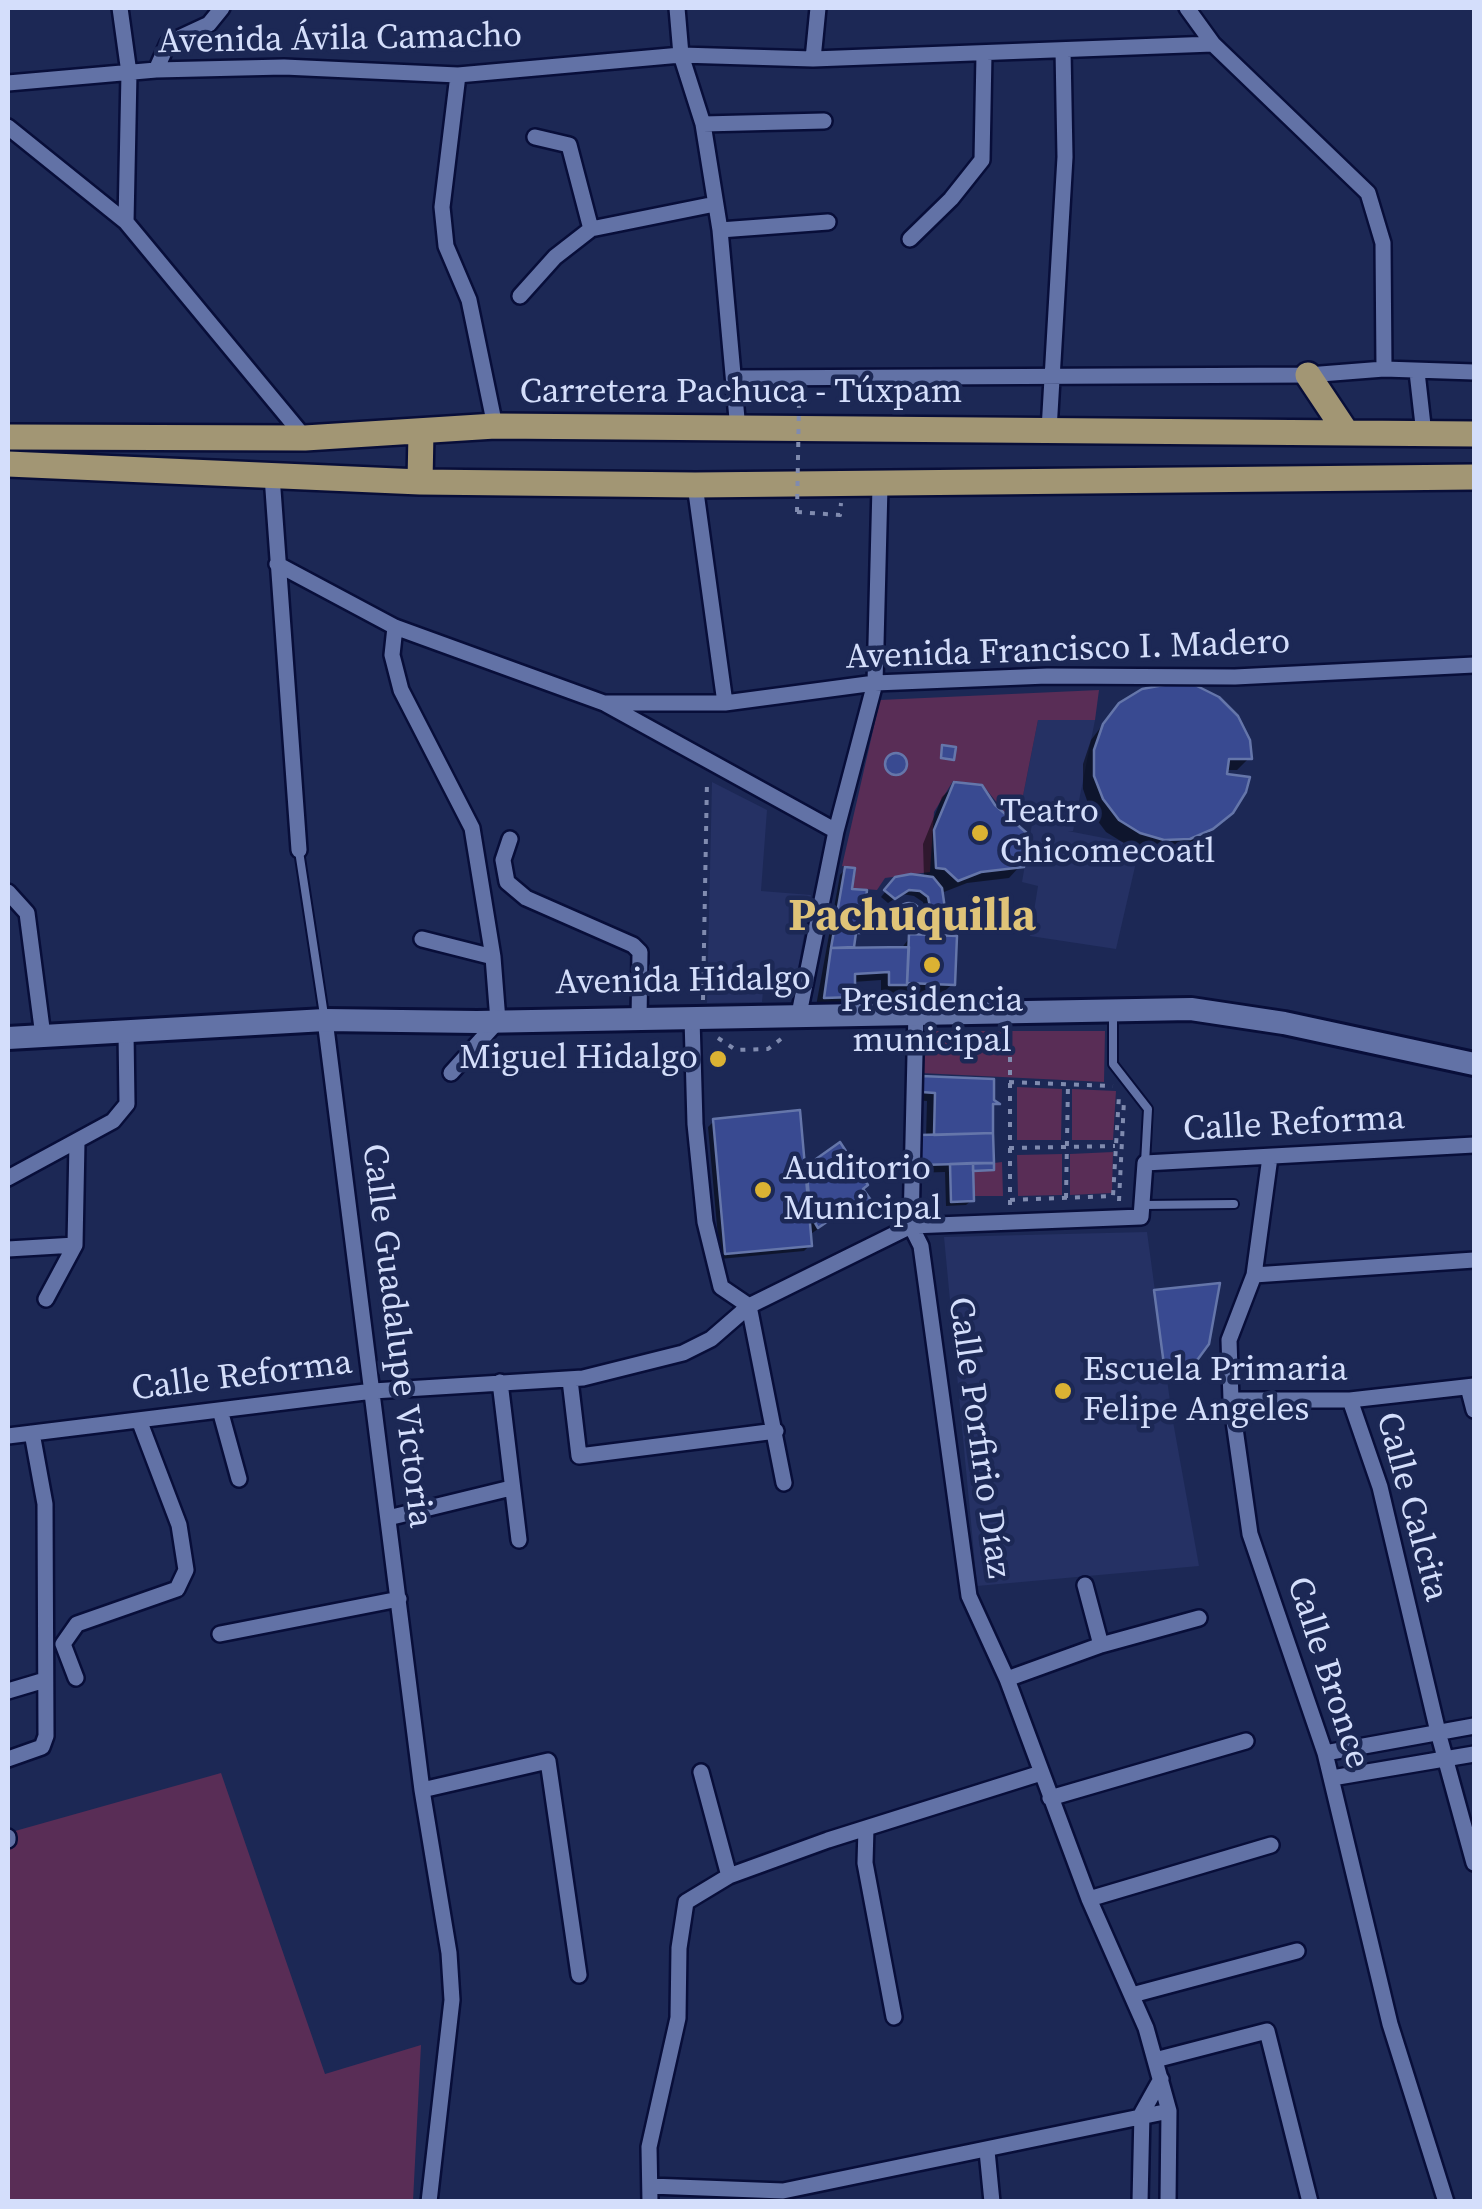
<!DOCTYPE html>
<meta charset="utf-8">
<style>
body{margin:0}
#map{position:relative;width:1482px;height:2209px;overflow:hidden;background:#1c2855;font-family:"Source Serif 4",serif}
canvas{display:block}
.frame{position:absolute;inset:0;border:10px solid #d4defb;pointer-events:none}
</style>
<div id="map">
<canvas width="1482" height="2209"></canvas>
<div class="frame"></div>
</div>
<script>
const context = document.querySelector('canvas').getContext('2d');
context.lineJoin = 'round';
function fill(path, color) {
  context.fillStyle = color;
  context.fill(path, 'evenodd');
}
function toPath(rows) {
  const path = new Path2D();
  for (const r of rows) {
    if (r.length === 3) {
      path.moveTo(r[0] + r[2], r[1]);
      path.arc(r[0], r[1], r[2], 0, 2 * Math.PI);
      continue;
    }
    path.moveTo(r[0], r[1]);
    for (let i = 2; i < r.length; i += 2) path.lineTo(r[i], r[i + 1]);
  }
  return path;
}
function stroke(path, color, width, dash) {
  context.strokeStyle = color;
  context.lineWidth = width;
  context.lineCap = dash ? 'butt' : 'round';
  context.setLineDash(dash || []);
  context.stroke(path);
}
function write(font, color, halo, rows, align = 'center') {
  context.font = font + ' "Source Serif 4",serif';
  context.lineWidth = 9;
  context.setLineDash([]);
  context.textBaseline = 'middle';
  context.strokeStyle = halo;
  context.fillStyle = color;
  for (const [text, x, y, turn = 0] of rows) {
    context.save();
    context.translate(x, y);
    context.rotate((+turn || 0) * Math.PI / 180);
    context.textAlign = isNaN(turn) ? turn : align;
    if (halo) context.strokeText(text, 0, 0);
    context.fillText(text, 0, 0);
    context.restore();
  }
}
const built = toPath([
 [1038,720,1095,720,1073,831,1068,831,1140,845,1116,949,1030,936,1038,886,1022,882,1032,824,1018,821],
 [712,782,767,810,761,891,811,895,796,980,764,980,762,1002,707,1003],
 [1147,1232,1172,1416,1199,1566,977,1586,944,1237]
]);
const green = toPath([
 [1099,690,1095,720,1038,720,1018,821,1010,819,982,784,953,781,934,812,930,872,885,878,877,890,853,888,856,869,842,866,880,700],
 [921,1031,1105,1031,1104,1082,920,1073],
 [1017,1087,1062,1089,1061,1140,1017,1140],
 [1072,1089,1116,1091,1113,1140,1072,1140],
 [1113,1152,1112,1193,1070,1195,1070,1154],
 [1062,1154,1062,1195,1018,1196,1017,1155],
 [1002,1162,1003,1196,974,1196,973,1171,994,1170,994,1163],
 [221,1773,325,2074,421,2045,413,2201,8,2202,8,1833]
]);
const shadow = toPath([
 [1107,719,1249,758,1237,770,1225,770,1217,825,1198,841,1175,850,1150,852,1127,845,1106,832,1091,812,1083,789,1083,764,1091,740],
 [892,758,903,761,896,775,887,772],
 [955,784,980,787,1026,836,1021,865,1009,878,967,883,944,892,940,888,943,915,938,921,927,921,923,902,914,896,902,894,888,903,881,897,890,886,924,879,923,844,942,797],
 [845,869,849,891,863,906,856,913,857,932,848,950,901,949,910,937,952,984,943,993,881,993,881,980,853,982,852,996,843,1005,816,1006,840,875],
 [910,905,919,915,915,922,901,932,895,929,893,922],
 [992,1081,992,1169,971,1172,972,1200,966,1205,946,1206,945,1172,913,1173,912,1147,926,1138,927,1101,913,1100,913,1087],
 [714,1121,803,1178,821,1158,870,1202,849,1222,842,1212,808,1236,809,1246,804,1251,720,1259,708,1127],
 [1156,1292,1206,1343,1183,1375,1163,1367]
]);
const building = toPath([
 [1169,684,1195,685,1219,697,1238,716,1250,740,1252,759,1229,759,1227,774,1250,777,1246,792,1233,813,1213,829,1190,839,1164,840,1140,833,1119,820,1103,799,1094,776,1094,750,1103,724,1119,703,1142,689,1169,684],
 [942,745,956,747,954,760,941,758,942,745],
 [896,764,11],
 [954,782,982,785,995,805,1029,835,1024,867,981,872,958,881,945,869,936,868,934,830,954,782],
 [845,867,855,868,852,889,867,890,865,907,858,907,860,933,856,933,854,947,831,948,845,867],
 [911,874,933,877,942,888,946,916,932,916,928,897,920,891,909,890,895,899,884,890,895,877,911,874],
 [909,915,12],
 [909,934,957,936,955,985,907,983,909,934],
 [909,947,907,985,889,985,889,972,855,974,855,997,824,998,831,948,909,947],
 [921,1076,994,1079,994,1100,1000,1104,993,1104,993,1133,934,1135,935,1093,921,1092,921,1076],
 [800,1110,812,1246,725,1254,713,1119,800,1110],
 [993,1133,994,1163,921,1165,920,1135,993,1133],
 [840,1142,868,1185,863,1189,873,1203,863,1212,856,1202,818,1228,811,1216,807,1176,816,1159,840,1142],
 [973,1163,974,1201,951,1202,950,1164,973,1163],
 [973,1163,994,1163,994,1170,973,1171,973,1163],
 [1220,1283,1209,1344,1187,1374,1164,1365,1154,1290,1220,1283]
]);
const path = toPath([
 [797,512,840,515,841,503],
 [703,1000,707,780],
 [1010,1031,1010,1206],
 [718,1038,736,1050,768,1049,781,1039],
 [1009,1082,1113,1086],
 [1009,1148,1115,1146],
 [1066,1198,1068,1084],
 [1010,1200,1113,1196,1119,1095],
 [1119,1201,1124,1100]
]);
const lane = toPath([
 [299,851,324,1015],
 [1113,1016,1113,1064,1148,1109,1145,1163],
 [1144,1205,1234,1204]
]);
const street = toPath([
 [120,8,129,73,126,222],
 [677,8,681,55,703,124,720,230,738,430],
 [1187,8,1213,44,1368,193,1383,243,1384,369],
 [813,59,818,8],
 [156,70,168,43,209,24,222,8],
 [458,75,442,207,446,246,469,300,495,426],
 [8,83,156,70,284,67,458,75,681,55,813,59,1213,44],
 [703,124,824,121],
 [8,127,126,222,305,438],
 [535,137,569,145,591,229],
 [720,230,828,222],
 [910,239,951,199,982,160,984,54],
 [520,296,555,257,591,229,715,204],
 [1417,372,1424,434],
 [736,378,1308,375,1384,369,1474,372],
 [1049,430,1065,157,1063,50],
 [272,476,299,850],
 [695,485,725,703],
 [277,564,395,627,604,703,836,831],
 [395,627,392,655,401,690,472,828,493,957,498,1021,451,1073],
 [604,703,725,703,875,683,1047,676,1235,677,1474,665],
 [510,839,503,860,507,882,526,898,633,945,640,952,639,1020],
 [8,892,27,913,43,1036],
 [422,939,493,957],
 [916,1011,911,1226,921,1246,969,1596,1007,1679,1089,1899,1146,2028,1169,2111,1168,2202],
 [799,1014,836,831,875,683,880,486],
 [692,1018,695,1124,705,1222,721,1287,749,1306,784,1483],
 [325,1020,422,1790,449,1953,452,2000,429,2202],
 [1270,1157,1254,1275,1229,1340,1231,1400,1250,1534,1325,1753,1390,2024,1446,2202],
 [8,1178,113,1121,127,1104,126,1032],
 [8,1249,75,1245],
 [1254,1275,1474,1260],
 [46,1299,75,1245,77,1142],
 [570,1380,579,1456,776,1431],
 [500,1382,519,1540],
 [1468,1387,1474,1410],
 [1231,1400,1350,1400,1474,1386],
 [1350,1400,1380,1487,1438,1732,1474,1863],
 [220,1410,239,1479],
 [8,1436,373,1391,583,1378,683,1353,711,1339,749,1306,911,1226,1141,1217,1145,1163,1474,1145],
 [388,1518,511,1488],
 [1085,1585,1101,1645],
 [220,1634,399,1599],
 [76,1678,63,1644,77,1624,177,1589,186,1570,179,1525,139,1420],
 [1007,1679,1101,1645,1199,1618],
 [8,1691,45,1680],
 [1325,1753,1474,1726],
 [8,1759,42,1747,46,1736,45,1504,32,1433],
 [701,1772,729,1876],
 [1332,1778,1474,1754],
 [422,1790,548,1761,579,1975],
 [1050,1798,1246,1741],
 [866,1828,865,1863,894,2017],
 [8,1837,8,1840],
 [1089,1899,1271,1845],
 [1132,1995,1297,1951],
 [1155,2060,1267,2031,1310,2202],
 [987,2151,992,2202],
 [650,2186,783,2191,1169,2111],
 [650,2202,649,2147,678,2018,679,1948,686,1902,729,1876,828,1840,1041,1773],
 [1140,2202,1142,2113,1161,2079]
]);
const secondary = toPath([
 [8,1038,325,1020,477,1022,1191,1009,1284,1023,1474,1064]
]);
const primary = toPath([
 [1308,375,1346,432],
 [8,437,305,438,495,426,1474,434],
 [8,464,420,482,695,485,1474,477],
 [420,482,421,432]
]);
const pathBridge = toPath([
 [797,512,799,404]
]);
const markers = [
 [980,833,10,"#dbb233"],
 [932,965,10,"#dbb233"],
 [718,1059,10,"#dbb233"],
 [763,1190,10,"#dbb233"],
 [1063,1391,10,"#dbb233"]
];
const streetNames = [
 ["Avenida Ávila Camacho",340,40,-1],
 ["Carretera Pachuca - Túxpam",741,393],
 ["Avenida Francisco I. Madero",1068,651,-2],
 ["Avenida Hidalgo",683,982,-1],
 ["Calle Reforma",1294,1125,-3],
 ["Calle Guadalupe Victoria",396,1336,83],
 ["Calle Reforma",242,1377,-7],
 ["Calle Porfirio Díaz",978,1438,82],
 ["Calle Calcita",1411,1507,75],
 ["Calle Bronce",1327,1673,72]
];
const poiNames = [
 ["Teatro",1000,813],
 ["Chicomecoatl",1000,853],
 ["Presidencia",932,1002,"center"],
 ["municipal",932,1042,"center"],
 ["Miguel Hidalgo",698,1059,"right"],
 ["Auditorio",783,1170],
 ["Municipal",783,1210],
 ["Escuela Primaria",1083,1371],
 ["Felipe Angeles",1083,1411]
];
const districtNames = [
 ["Pachuquilla",912,918]
];
fill(built, '#253164');
fill(green, '#592d56');
fill(shadow, '#0007');
fill(building, '#394a91');
stroke(building, '#6576aa', 2.5);
stroke(lane, '#080e39', 12);
stroke(street, '#080e39', 20);
stroke(secondary, '#080e39', 28);
stroke(primary, '#080e39', 30);
stroke(path, '#808baf', 4, [5, 8]);
stroke(lane, '#6272a6', 8);
stroke(street, '#6272a6', 15);
stroke(secondary, '#6272a6', 22);
stroke(primary, '#a29674', 25);
stroke(pathBridge, '#808baf', 4, [5, 8]);
for (const [x, y, r, color] of markers) {
  const dot = new Path2D();
  dot.arc(x, y, r, 0, 2 * Math.PI);
  context.fillStyle = color;
  context.fill(dot);
  stroke(dot, '#1c2855', 4);
}
write('35px', '#d4defb', '#1c2855', streetNames);
write('35px', '#d4defb', '#1c2855', poiNames, 'left');
write('bold 45px', '#dfc378', '#1c2855', districtNames);
</script>
